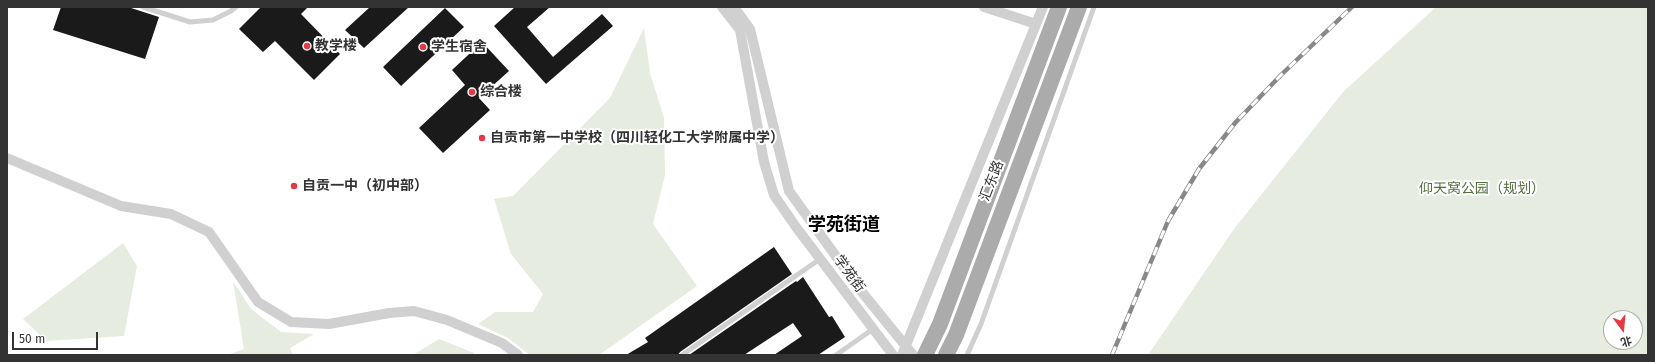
<!DOCTYPE html>
<meta charset="utf-8">
<style>
body{margin:0}
#map{position:relative;width:1655px;height:362px;overflow:hidden;background:#fff;font-family:"Fira Sans","Noto Sans SC",sans-serif}
canvas{display:block}
.frame{position:absolute;inset:0;border:8px solid #333;pointer-events:none}
.north{position:absolute;left:1603px;top:310px;width:40px;height:40px;box-sizing:border-box;background:#fff;border:1px solid #adadad;border-radius:50%;rotate:164deg;font-size:11px;font-weight:700;line-height:16px;text-align:center;color:#333}
.north::after{content:'';display:block;margin:auto;width:14px;height:18px;background:#e63946;clip-path:polygon(50% 0,100% 100%,50% 72%,0 100%)}
.scale{position:absolute;left:12px;top:332px;width:86px;height:18px;box-sizing:border-box;border:2px solid #333;border-top:0;padding-left:5px;font-size:12px;line-height:14px;white-space:nowrap;color:#333;-webkit-text-stroke:3px #fff;paint-order:stroke}
</style>
<div id="map">
<canvas width="1655" height="362"></canvas>
<div class="frame"></div>
<div class="north">北</div>
<div class="scale">50 m</div>
</div>
<script>
const context = document.querySelector('canvas').getContext('2d');
context.lineJoin = 'round';
function fill(path, color) {
  context.fillStyle = color;
  context.fill(path, 'evenodd');
}
function toPath(rows) {
  const path = new Path2D();
  for (const r of rows) {
    path.moveTo(r[0], r[1]);
    for (let i = 2; i < r.length; i += 2) path.lineTo(r[i], r[i + 1]);
  }
  return path;
}
function stroke(path, color, width, dash) {
  context.strokeStyle = color;
  context.lineWidth = width;
  context.lineCap = dash ? 'butt' : 'round';
  context.setLineDash(dash || []);
  context.stroke(path);
}
function write(font, color, halo, rows, align = 'center') {
  context.font = font + ' "Fira Sans","Noto Sans SC",sans-serif';
  context.lineWidth = 4;
  context.setLineDash([]);
  context.textBaseline = 'middle';
  context.strokeStyle = halo;
  context.fillStyle = color;
  for (const [text, x, y, turn = 0] of rows) {
    context.save();
    context.translate(x, y);
    context.rotate((+turn || 0) * Math.PI / 180);
    context.textAlign = isNaN(turn) ? turn : align;
    if (halo) context.strokeText(text, 0, 0);
    context.fillText(text, 0, 0);
    context.restore();
  }
}
const green = toPath([
 [1436,7,1648,7,1648,355,1148,355,1234,229,1343,92],
 [1611,318,1635,318,1635,342,1611,342],
 [644,28,650,73,664,118,665,175,653,224,697,286,599,355,530,355,508,338,478,324,495,312,533,312,543,294,511,254,494,199,513,196,610,98],
 [123,243,137,266,124,336,46,341,23,319],
 [233,281,251,309,281,332,314,334,290,348,293,355,227,355,244,349],
 [439,339,474,353,474,355,413,355]
]);
const building = toPath([
 [61,7,128,7,159,17,145,59,53,30],
 [261,7,308,7,301,14,340,54,314,80,275,41,263,52,239,29],
 [370,7,409,7,364,48,345,30],
 [515,7,550,7,527,27,553,57,602,14,613,26,546,84,494,26],
 [445,8,464,27,401,86,383,67],
 [482,42,509,71,479,98,490,110,443,153,419,128,465,85,452,70],
 [774,247,792,274,680,352,678,355,626,355,648,342,645,338],
 [803,277,829,317,832,316,845,337,818,355,774,355,802,336,793,323,744,355,689,355,796,281,797,282]
]);
const service = toPath([
 [143,7,190,22,213,20,231,11,236,7],
 [682,355,820,259],
 [836,355,873,329],
 [967,355,981,324,1094,7]
]);
const minor = toPath([
 [722,7,740,30,764,162,774,195,796,227,893,355],
 [734,7,750,29,789,191,861,291,913,355],
 [984,7,1036,24],
 [7,158,121,206,171,214,209,232,258,302,291,322,329,324,389,313,414,311,447,320,502,343,518,355],
 [902,355,1043,7]
]);
const primary = toPath([
 [925,355,940,324,1059,7],
 [946,355,956,335,1079,7]
]);
const rail = toPath([
 [1112,355,1168,221,1199,169,1235,123,1281,75,1352,7]
]);
const markers = [
 [307,46,4,"#e63946"],
 [423,47,4,"#e63946"],
 [472,92,4,"#e63946"],
 [482,138,4,"#e63946"],
 [294,186,4,"#e63946"]
];
const poiNames = [
 ["教学楼",315,46],
 ["学生宿舍",431,47],
 ["综合楼",480,92],
 ["自贡市第一中学校（四川轻化工大学附属中学）",490,138],
 ["自贡一中（初中部）",302,186]
];
const streetNames = [
 ["汇东路",992,181,-69],
 ["学苑街",849,274,54]
];
const parkNames = [
 ["仰天窝公园（规划）",1482,189]
];
const districtNames = [
 ["学苑街道",844,225]
];
fill(green, '#e6ecdf');
fill(building, '#1a1a1a');
stroke(service, '#d0d0d0', 5);
stroke(minor, '#d0d0d0', 10);
stroke(primary, '#ababab', 16);
stroke(rail, '#888', 4.5);
stroke(rail, '#fff', 3, [9]);
for (const [x, y, r, color] of markers) {
  const dot = new Path2D();
  dot.arc(x, y, r, 0, 2 * Math.PI);
  context.fillStyle = color;
  context.fill(dot);
  stroke(dot, '#fff', 1.5);
}
write('bold 14px', '#333', '#fff', poiNames, 'left');
write('14px', '#333', '#fff', streetNames);
write('14px', '#56703f', '#fff', parkNames);
write('bold 18px', '#000', '#fff', districtNames);
</script>
